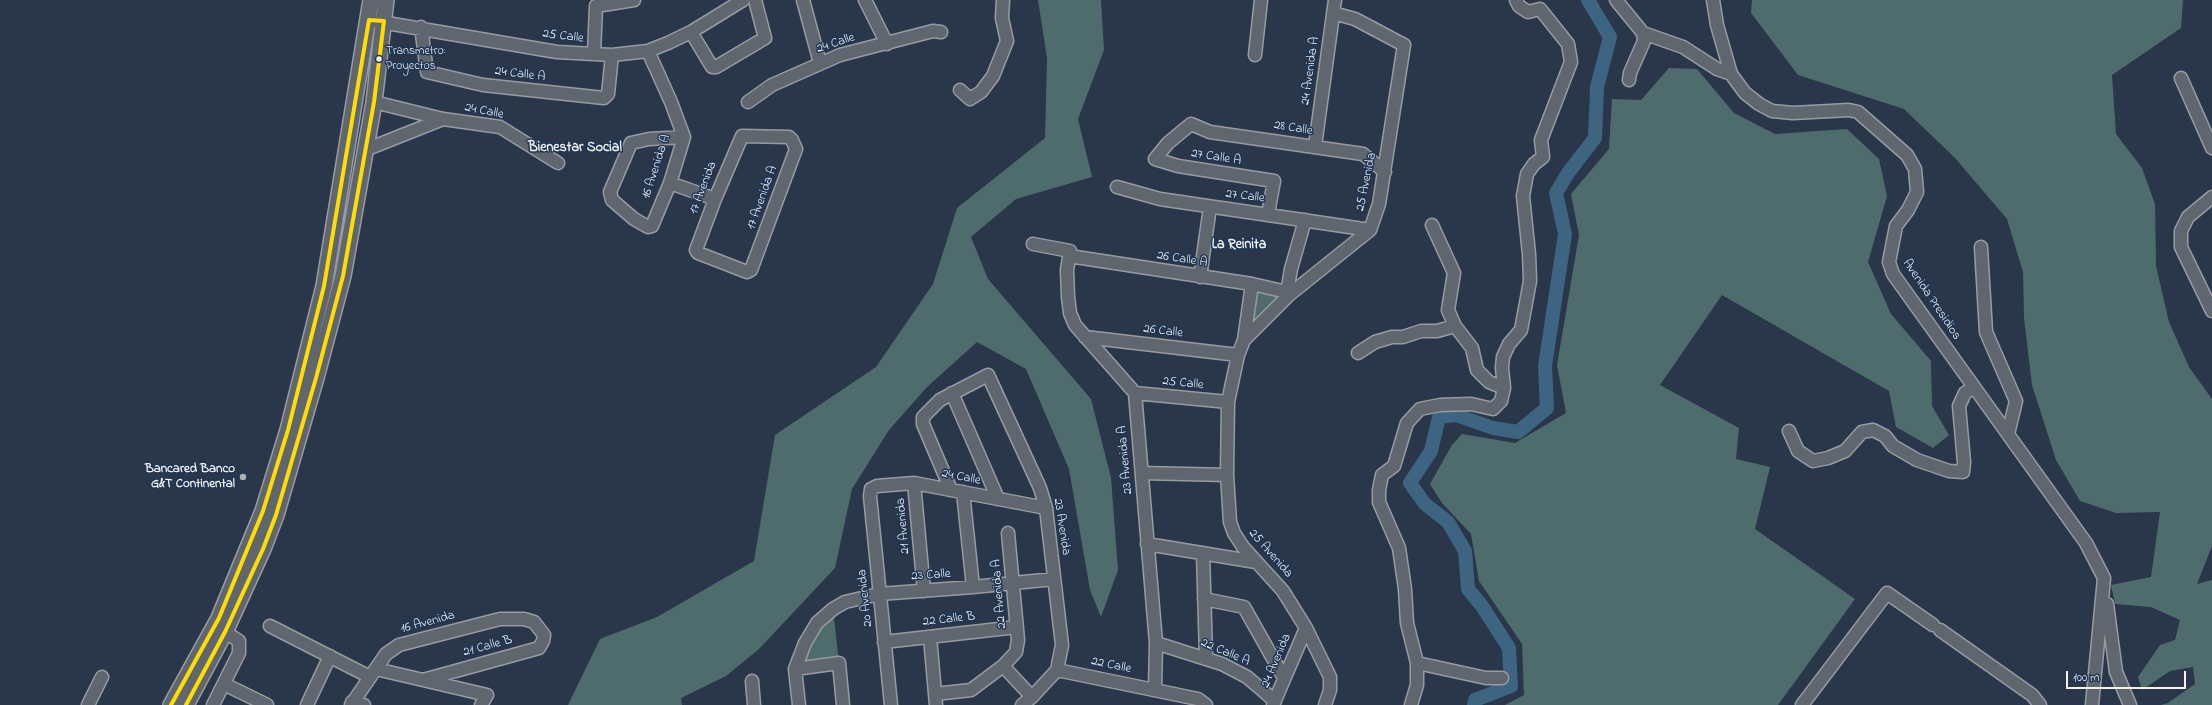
<!DOCTYPE html>
<style>
body{margin:0}
#map{position:relative;width:2212px;height:705px;overflow:hidden;background:#2a374a;font-family:"Indie Flower",sans-serif}
canvas{display:block}
.scale{position:absolute;left:2066px;top:671px;width:120px;height:18px;box-sizing:border-box;border:2px solid #f4f1e8;border-top:0;padding-left:5px;font-size:12px;line-height:14px;white-space:nowrap;color:#f4f1e8;-webkit-text-stroke:3px #1d3557;paint-order:stroke}
</style>
<div id="map">
<canvas width="2212" height="705"></canvas>
<div class="scale">100 m</div>
</div>
<script>
const context = document.querySelector('canvas').getContext('2d');
context.lineJoin = 'round';
function fill(path, color) {
  context.fillStyle = color;
  context.fill(path, 'evenodd');
}
function toPath(rows) {
  const path = new Path2D();
  for (const r of rows) {
    path.moveTo(r[0], r[1]);
    for (let i = 2; i < r.length; i += 2) path.lineTo(r[i], r[i + 1]);
  }
  return path;
}
function stroke(path, color, width, dash) {
  context.strokeStyle = color;
  context.lineWidth = width;
  context.lineCap = dash ? 'butt' : 'round';
  context.setLineDash(dash || []);
  context.stroke(path);
}
function write(font, color, halo, rows, align = 'center') {
  context.font = font + ' "Indie Flower",sans-serif';
  context.lineWidth = 3;
  context.setLineDash([]);
  context.textBaseline = 'middle';
  context.strokeStyle = halo;
  context.fillStyle = color;
  for (const [text, x, y, turn = 0] of rows) {
    context.save();
    context.translate(x, y);
    context.rotate((+turn || 0) * Math.PI / 180);
    context.textAlign = isNaN(turn) ? turn : align;
    if (halo) context.strokeText(text, 0, 0);
    context.fillText(text, 0, 0);
    context.restore();
  }
}
const green = toPath([
 [1038,0,1101,0,1104,50,1078,119,1092,177,1016,199,971,237,988,279,1091,399,1111,478,1118,570,1101,617,1090,590,1069,469,1026,369,977,342,927,387,889,430,852,489,835,568,759,649,726,676,681,698,682,705,568,705,600,639,657,617,754,561,775,435,876,367,933,284,957,208,1045,138,1047,58],
 [1752,0,2183,0,2181,28,2112,75,2116,134,2142,168,2155,204,2156,266,2169,322,2189,367,2212,399,2212,546,2197,584,2212,580,2212,705,2161,705,2168,703,2195,684,2193,667,2170,671,2142,690,2138,677,2160,645,2175,640,2180,620,2151,607,2115,604,2111,585,2151,577,2160,512,2116,513,2080,501,2056,460,2032,385,2024,318,2023,272,2007,219,1955,158,1904,109,1798,75,1751,13],
 [1669,68,1697,69,1734,113,1775,134,1847,129,1879,159,1887,196,1868,262,1891,314,1931,361,1932,406,1949,435,1933,448,1896,427,1889,391,1722,295,1660,385,1739,428,1736,459,1770,467,1755,529,1855,599,1778,705,1505,705,1524,695,1522,644,1479,581,1471,534,1442,503,1430,484,1452,445,1462,434,1515,443,1566,413,1557,365,1579,235,1571,194,1609,149,1612,99,1641,100],
 [1254,290,1283,295,1249,327],
 [833,609,839,663,795,669,805,643]
]);
const river = toPath([
 [1474,705,1475,700,1511,686,1509,648,1482,606,1468,589,1465,551,1448,522,1425,504,1410,483,1431,451,1439,417,1456,415,1493,428,1518,432,1547,408,1545,366,1565,234,1556,193,1568,173,1595,138,1597,87,1610,37,1588,0]
]);
const minor = toPath([
 [803,0,820,63],
 [865,0,887,44],
 [1616,0,1643,33,1683,47,1717,69,1731,74],
 [1713,0,1717,25,1731,74,1745,93,1759,104,1772,111,1793,113,1849,110,1858,112,1907,155,1915,169,1917,192,1908,210,1896,226,1889,262,1893,274,2086,543,2104,578,2092,705],
 [369,20,557,52,612,55,648,51,668,43,691,32,743,0],
 [421,27,427,72,483,85,604,98,608,94,612,55],
 [691,32,712,67,716,67,765,38,755,0],
 [648,51,671,102,684,137,670,183,652,226,648,227,634,219,612,200,610,192,631,143,649,139,684,137],
 [594,54,596,6,634,0],
 [1255,55,1261,0],
 [2181,78,2212,148],
 [1629,80,1630,73,1644,41,1643,33],
 [960,90,970,99,981,92,993,76,1007,41,1002,18,1003,0],
 [374,102,443,119,500,127,558,163],
 [748,102,772,85,840,55,933,31,941,32],
 [742,136,789,137,792,140,796,149,751,270,747,272,698,253,696,250,715,199,742,136],
 [1315,146,1335,0],
 [365,150,443,119],
 [670,183,715,199],
 [1117,187,1160,199,1370,230],
 [2212,197,2188,217,2181,231,2181,247,2212,311],
 [1268,214,1274,181,1178,166,1155,159,1168,143,1191,124,1210,132,1363,154,1385,172],
 [1432,225,1454,273,1448,310,1455,326,1472,348,1477,370,1489,382,1504,388],
 [1033,244,1070,251,1067,270,1068,297,1070,313,1075,325,1135,393,1156,643,1155,690],
 [1981,247,1986,332,2016,401,2008,434],
 [1069,256,1252,284,1287,292,1289,295],
 [1200,277,1210,207],
 [1252,284,1244,340,1238,355,1228,402,1227,475,1230,522,1234,533,1243,547,1283,591,1306,628,1330,677,1330,690,1325,705],
 [1287,292,1291,269,1305,220],
 [1085,337,1238,355],
 [1244,340,1289,295,1370,230,1379,204,1404,45,1355,19,1333,13],
 [1358,353,1375,342,1392,337,1403,337,1421,331,1437,331,1455,326],
 [952,393,998,499],
 [1135,393,1228,402],
 [1789,431,1798,451,1813,461,1828,458,1845,451,1862,432,1873,430,1885,436,1893,446,1917,460,1949,471,1963,472,1964,462,1959,406,1965,393,1974,387],
 [1142,473,1227,475],
 [914,483,924,591],
 [951,490,923,424,923,417,940,400,988,375,1040,488,1046,508,1062,645,1057,670],
 [963,492,973,587],
 [1147,544,1256,562],
 [1203,553,1206,657],
 [1204,599,1244,607,1284,678],
 [2107,604,2116,672,2130,705],
 [270,626,370,677],
 [1940,630,2032,695,2040,705],
 [930,637,936,705],
 [884,642,1017,627],
 [1156,643,1222,664,1247,677,1275,701],
 [1417,663,1486,678,1502,678],
 [1003,666,1032,697],
 [376,669,487,695,481,705],
 [795,669,839,663,843,705],
 [1057,670,1198,699,1206,705],
 [752,681,754,705],
 [224,684,267,705],
 [935,694,971,690,1003,666,1016,652,1018,640,1008,533],
 [352,702,364,705],
 [88,705,102,677],
 [213,705,239,653,239,641,225,632],
 [307,705,330,656],
 [351,705,386,654,399,645,500,619,524,619,534,622,544,635,543,641,539,648,423,680],
 [799,705,795,669,805,643,817,623,833,609,845,602,879,594,973,587,1054,579],
 [891,705,870,496,871,489,877,486,914,483,1046,508],
 [1022,705,1032,697,1057,670],
 [1273,705,1306,628],
 [1411,705,1417,685,1417,663,1407,623,1405,589,1399,548,1379,502,1379,490,1382,475,1394,466,1407,423,1420,409,1440,405,1471,404,1493,409,1501,401,1504,388,1502,368,1503,357,1509,344,1521,330,1530,281,1529,254,1523,196,1527,174,1534,164,1543,157,1541,140,1571,62,1568,44,1540,9,1528,12,1519,6,1516,0],
 [1802,705,1887,593,1933,625]
]);
const major = toPath([
 [171,705,219,618,263,511,288,430,324,286,371,0],
 [186,705,225,632,263,549,276,515,316,378,343,276,374,102,386,0]
]);
const bus1 = toPath([
 [171,705,219,618,263,511,288,430,324,286,369,20,384,21,374,102,343,276,316,378,276,515,263,549,225,632,186,705]
]);
const markers = [
 [379,59,3.5,"#f4f1e8"],
 [243,477,4,"#adb0b1"]
];
const busNames = [
 ["Transmetro:",386,52],
 ["Proyectos",386,67]
];
const streetNames = [
 ["25 Calle",563,37,7],
 ["24 Calle",836,44,-18],
 ["24 Avenida A",1311,71,-82],
 ["24 Calle A",520,75,7],
 ["24 Calle",484,112,11],
 ["28 Calle",1293,129,9],
 ["27 Calle A",1216,158,9],
 ["16 Avenida A",657,167,-72],
 ["25 Avenida",1367,182,-78],
 ["17 Avenida",704,188,-69],
 ["27 Calle",1245,197,7],
 ["17 Avenida A",763,198,-70],
 ["26 Calle A",1182,260,9],
 ["Avenida Presidios",1931,300,56],
 ["26 Calle",1163,332,7],
 ["25 Calle",1183,384,6],
 ["23 Avenida A",1126,460,-95],
 ["24 Calle",961,478,11],
 ["21 Avenida",904,526,-95],
 ["23 Avenida",1061,527,81],
 ["25 Avenida",1270,554,49],
 ["23 Calle",931,576,-4],
 ["22 Avenida A",1000,594,-95],
 ["20 Avenida",866,598,-96],
 ["22 Calle B",949,620,-6],
 ["16 Avenida",428,623,-15],
 ["21 Calle B",488,647,-15],
 ["22 Calle A",1225,653,23],
 ["24 Avenida",1277,661,-67],
 ["22 Calle",1111,666,12]
];
const poiNames = [
 ["Bancared Banco",235,470],
 ["G&T Continental",235,485]
];
const neighbourhoodNames = [
 ["Bienestar Social",575,149],
 ["La Reinita",1239,246]
];
fill(green, '#4f6c6d');
stroke(river, '#3d6481', 14);
stroke(minor, '#979ca3', 15);
stroke(major, '#979ca3', 18);
stroke(minor, '#60666e', 12);
stroke(major, '#60666e', 15);
stroke(bus1, '#fd0', 4);
for (const [x, y, r, color] of markers) {
  const dot = new Path2D();
  dot.arc(x, y, r, 0, 2 * Math.PI);
  context.fillStyle = color;
  context.fill(dot);
  stroke(dot, '#1d3557', 1.5);
}
write('12px', '#f4f1e8', '#1d3557', busNames, 'left');
write('13px', '#f4f1e8', '#1d3557', streetNames);
write('bold 13px', '#f4f1e8', '#1d3557', poiNames, 'right');
write('bold 14px', '#f4f1e8', '#1d3557', neighbourhoodNames);
</script>
